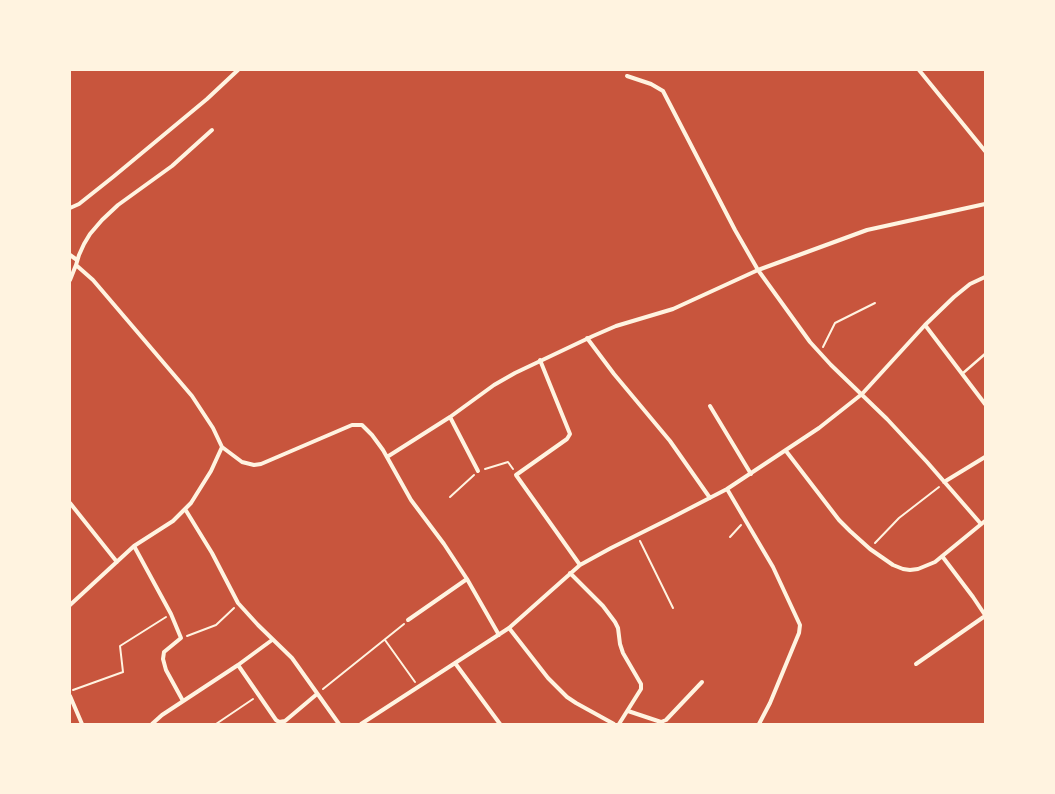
<!DOCTYPE html>
<style>
body{margin:0}
#map{position:relative;width:1055px;height:794px;overflow:hidden;background:#c8553d;font-family:"Nunito Sans",sans-serif}
canvas{display:block}
.frame{position:absolute;inset:0;border:71px solid #fff3e0;pointer-events:none}
</style>
<div id="map">
<canvas width="1055" height="794"></canvas>
<div class="frame"></div>
</div>
<script>
const context = document.querySelector('canvas').getContext('2d');
context.lineJoin = 'round';
function toPath(rows) {
  const path = new Path2D();
  for (const r of rows) {
    path.moveTo(r[0], r[1]);
    for (let i = 2; i < r.length; i += 2) path.lineTo(r[i], r[i + 1]);
  }
  return path;
}
function stroke(path, color, width, dash) {
  context.strokeStyle = color;
  context.lineWidth = width;
  context.lineCap = dash ? 'butt' : 'round';
  context.setLineDash(dash || []);
  context.stroke(path);
}
const path = toPath([
 [823,347,835,323,875,303],
 [485,469,508,462,513,469],
 [450,497,474,475],
 [730,537,741,525],
 [640,541,673,608],
 [875,543,899,518,939,487],
 [187,636,216,625,234,608],
 [385,640,415,682],
 [323,689,404,624],
 [73,690,123,672,120,646,166,617],
 [216,724,253,699]
]);
const service = toPath([
 [962,374,985,354]
]);
const minor = toPath([
 [919,70,985,151],
 [627,76,651,84,663,91,735,230,758,270,810,342,831,365,887,419,927,462,981,524],
 [70,208,79,204,113,177,207,99,238,70],
 [70,255,77,260],
 [76,265,79,255,84,244,90,234,102,220,118,205,172,166,212,130],
 [70,280,76,265,93,280,192,396,213,428,222,447,242,462,254,465,261,464,352,425,362,425,372,435,383,450,411,500,444,544,467,579],
 [925,325,985,404],
 [587,338,614,374,670,441,710,498],
 [540,360,570,434,567,439,516,475,580,565],
 [710,406,751,474],
 [450,417,478,471],
 [786,451,839,520,850,531,870,549,893,565,903,569,910,570,918,569,935,562,985,521],
 [387,457,450,417,494,385,515,373,593,336,616,326,673,309,758,270,867,230,985,204],
 [944,482,985,457],
 [727,489,773,567,800,625,799,633,770,703,759,724],
 [70,503,117,562],
 [185,509,212,553,238,603,258,625,292,658,339,724],
 [134,546,173,521,191,503,211,471,222,447],
 [942,556,973,597,985,615],
 [570,573,603,606,615,622,618,628,620,644,623,653,641,684,641,689,619,724],
 [70,605,134,546,171,614,181,638,164,652,163,659,166,670,183,701],
 [408,620,467,579,499,635],
 [509,628,548,678,567,697,576,703,614,724],
 [455,663,500,724],
 [916,664,985,616],
 [238,665,276,720,279,722,285,721,317,694],
 [70,696,82,724],
 [628,711,661,722,666,720,702,682],
 [152,724,162,715,238,665,272,640],
 [361,724,509,628,580,565,611,548,671,518,727,489,819,428,862,394,925,325,954,297,970,284,985,277]
]);
stroke(path, '#fff3e0', 2);
stroke(service, '#fff3e0', 2.5);
stroke(minor, '#fff3e0', 4);
</script>
